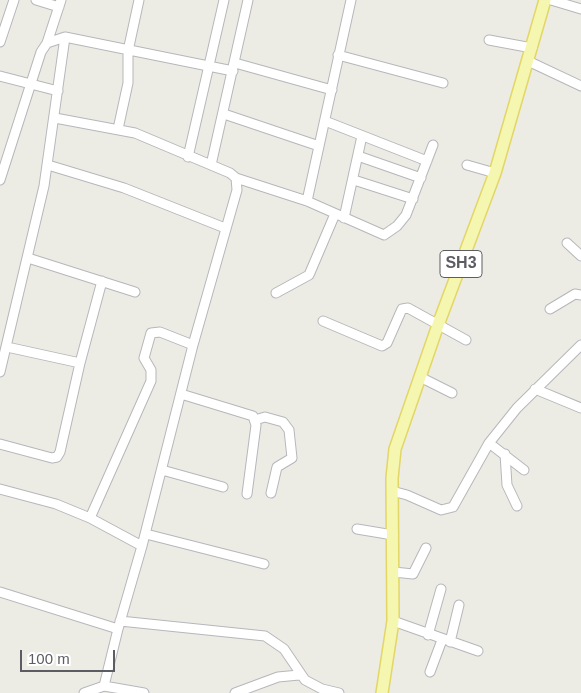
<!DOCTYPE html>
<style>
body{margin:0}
#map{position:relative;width:581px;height:693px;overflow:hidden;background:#edece4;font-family:Helvetica,sans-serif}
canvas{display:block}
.scale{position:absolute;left:20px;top:650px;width:95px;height:22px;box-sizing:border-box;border:2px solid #5c5d63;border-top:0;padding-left:6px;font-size:15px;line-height:18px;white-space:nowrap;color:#5c5d63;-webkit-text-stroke:4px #fff;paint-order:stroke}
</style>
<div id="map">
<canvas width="581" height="693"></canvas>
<div class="scale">100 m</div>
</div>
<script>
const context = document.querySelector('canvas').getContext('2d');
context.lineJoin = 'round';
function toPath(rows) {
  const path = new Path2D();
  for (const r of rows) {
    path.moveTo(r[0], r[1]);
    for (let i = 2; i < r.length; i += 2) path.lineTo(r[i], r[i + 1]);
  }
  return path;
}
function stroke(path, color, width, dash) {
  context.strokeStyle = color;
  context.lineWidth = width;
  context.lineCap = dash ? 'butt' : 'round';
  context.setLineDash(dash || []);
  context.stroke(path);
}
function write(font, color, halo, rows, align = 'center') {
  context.font = font + ' Helvetica,sans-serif';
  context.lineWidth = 4;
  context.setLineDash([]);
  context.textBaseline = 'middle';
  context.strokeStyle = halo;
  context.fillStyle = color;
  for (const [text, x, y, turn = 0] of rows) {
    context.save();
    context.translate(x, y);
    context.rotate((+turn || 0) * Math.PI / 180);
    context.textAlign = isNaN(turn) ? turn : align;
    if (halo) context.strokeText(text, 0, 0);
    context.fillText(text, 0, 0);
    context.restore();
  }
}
const minor = toPath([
 [36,0,59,7],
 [551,0,581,9],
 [65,37,233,71],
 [489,40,532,48],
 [0,42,14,0],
 [47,43,61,0],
 [338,55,443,83],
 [528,61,581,86],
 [235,63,332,90],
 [0,76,58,91],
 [224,114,319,146],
 [55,118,135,133,211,165],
 [325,121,427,161],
 [118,129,128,83,128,51,139,0],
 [358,156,421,178],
 [188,157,224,0],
 [48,165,124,188,225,228],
 [467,165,495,173],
 [236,178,307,201,384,235,397,226,406,215,433,145],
 [0,180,41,52,47,43,65,37,44,186,0,372],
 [354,180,413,199],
 [307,201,351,0],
 [344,218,362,136],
 [567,243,581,256],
 [28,258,135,292],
 [276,293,309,275,335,214],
 [550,309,575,294,581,295],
 [323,321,382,346,387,343,402,309,408,308,466,340],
 [7,347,80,363],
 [420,377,452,393],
 [535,389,581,408],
 [181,394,253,416,256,425,247,494],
 [255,420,265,417,283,422,289,430,292,458,277,467,271,493],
 [489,443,524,470],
 [0,444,52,458,57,457,60,452,80,363,102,281],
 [505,454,507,485,517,506],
 [162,470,223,487],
 [0,489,56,504,90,518,142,546,118,629,104,686,144,693],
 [392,491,407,495,441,510,453,507,489,443,517,408,581,345],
 [90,518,151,381,151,370,144,358,151,333,160,332,193,345],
 [357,529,393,535],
 [146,534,264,564],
 [142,546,193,345,237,190,236,178,230,173,211,165,248,0],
 [394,572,413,574,426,548],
 [0,592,118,629],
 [120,621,265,636,284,649,305,680,322,689,339,693],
 [393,621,478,651],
 [428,635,441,589],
 [450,642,459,605],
 [430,672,442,640],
 [84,693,104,686],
 [235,693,278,677,299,675]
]);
const major = toPath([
 [382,693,393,621,392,478,395,449,438,325,495,173,545,0]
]);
const shields = [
 [461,264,42]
];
const shieldNames = [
 ["SH3",461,264]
];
stroke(minor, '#b6b7bc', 11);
stroke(major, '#e2d667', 14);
stroke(minor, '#fff', 9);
stroke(major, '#f5f6af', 11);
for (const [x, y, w] of shields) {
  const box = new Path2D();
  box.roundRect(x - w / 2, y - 13.5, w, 27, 4);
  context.fillStyle = '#fff';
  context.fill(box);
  stroke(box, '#5c5d63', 1);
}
write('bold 16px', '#5c5d63', null, shieldNames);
</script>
